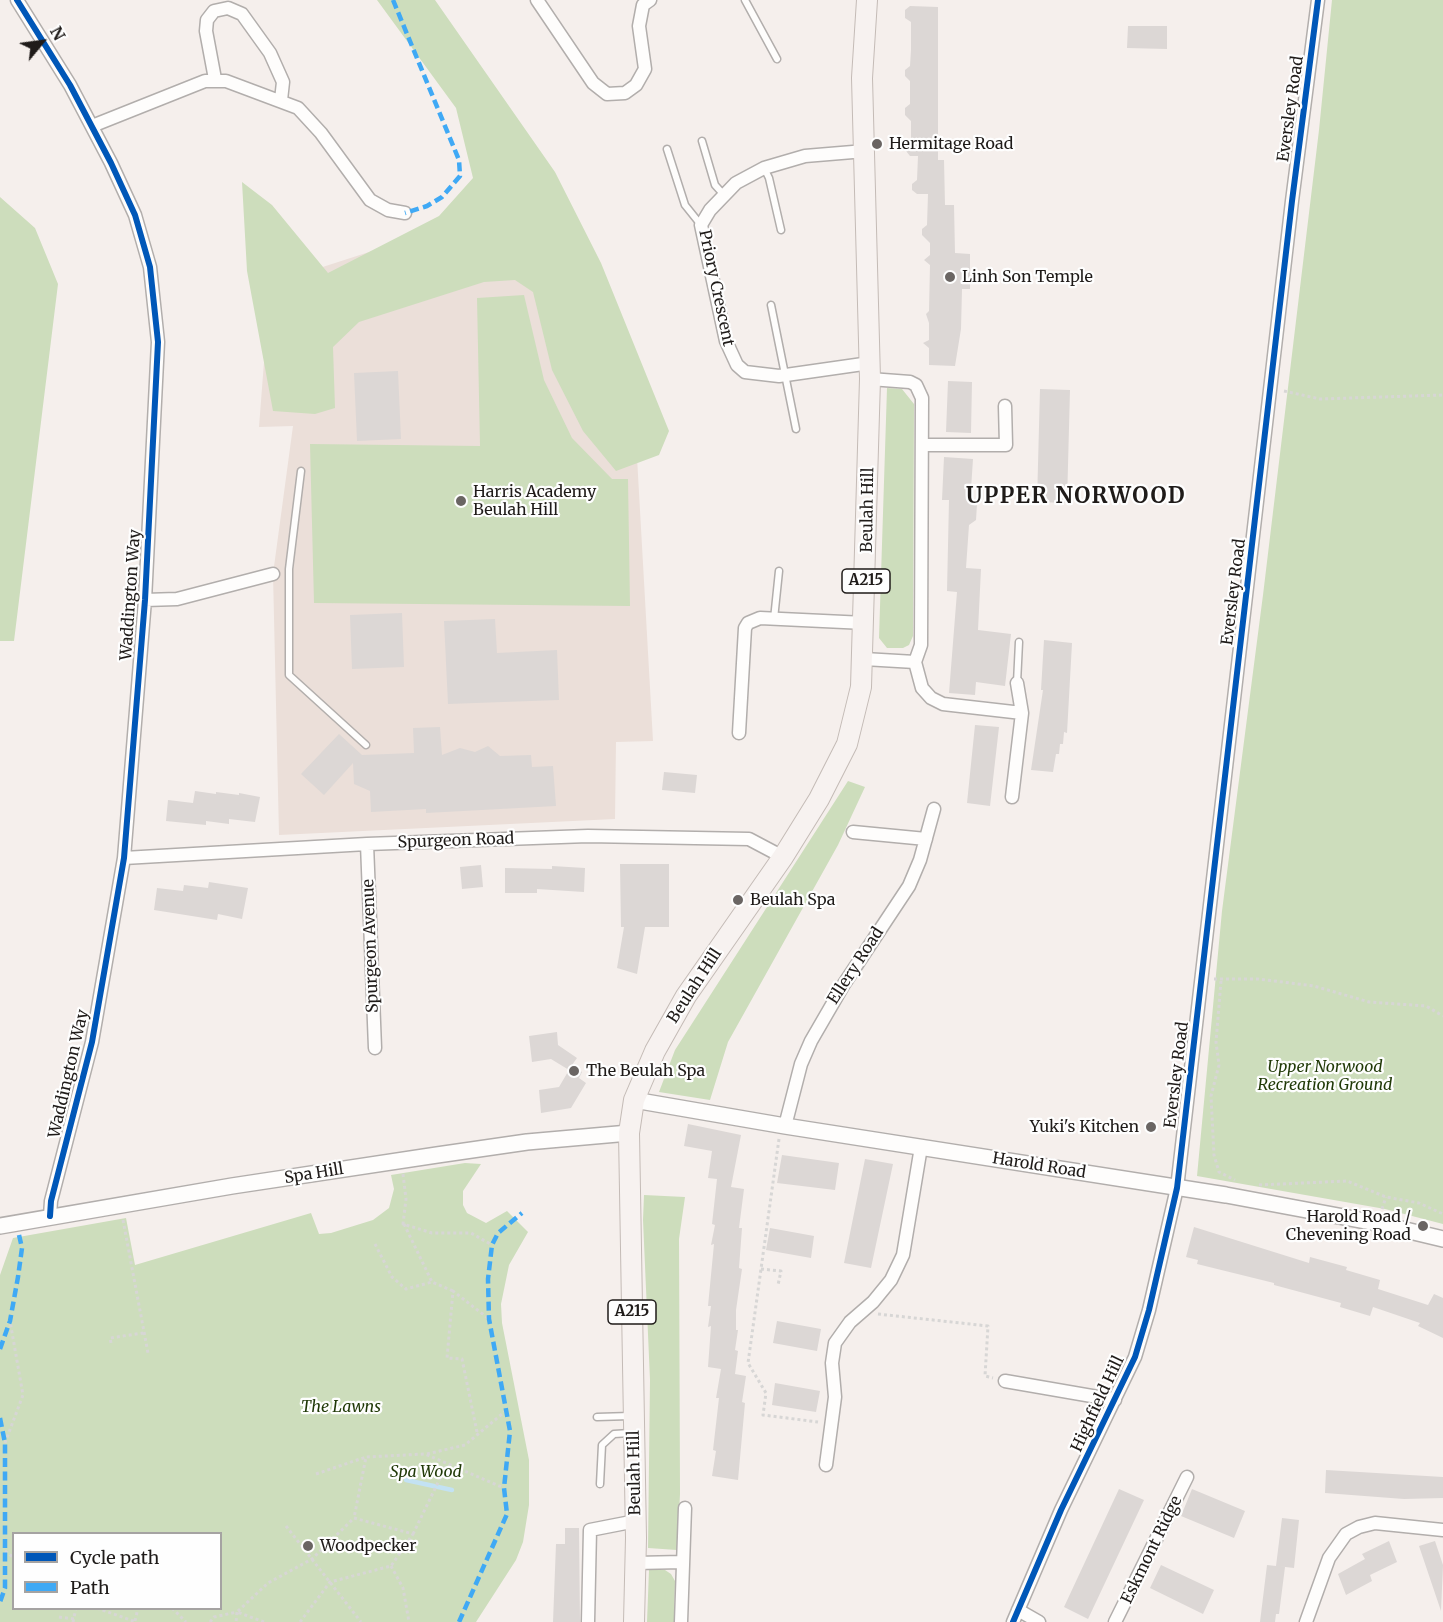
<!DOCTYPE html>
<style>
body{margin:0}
#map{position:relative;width:1443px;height:1622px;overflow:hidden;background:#f5efec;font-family:Merriweather,serif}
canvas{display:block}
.legend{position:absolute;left:12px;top:1532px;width:210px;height:78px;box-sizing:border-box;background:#fefefe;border:2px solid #a5a3a2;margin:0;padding:8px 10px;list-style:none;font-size:18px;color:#1f1b19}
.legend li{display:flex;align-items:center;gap:12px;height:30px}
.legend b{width:30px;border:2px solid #a5a3a2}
.north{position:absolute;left:12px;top:12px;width:60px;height:60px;-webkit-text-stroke:4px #fefefe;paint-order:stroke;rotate:61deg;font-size:16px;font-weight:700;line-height:24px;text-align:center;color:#1f1b19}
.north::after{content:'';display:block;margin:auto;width:21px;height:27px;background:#1f1b19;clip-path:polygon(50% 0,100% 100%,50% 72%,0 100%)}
</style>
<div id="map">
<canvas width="1443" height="1622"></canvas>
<ul class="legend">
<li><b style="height:8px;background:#0057b8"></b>Cycle path</li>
<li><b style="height:8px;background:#3fa9f5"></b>Path</li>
</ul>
<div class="north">N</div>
</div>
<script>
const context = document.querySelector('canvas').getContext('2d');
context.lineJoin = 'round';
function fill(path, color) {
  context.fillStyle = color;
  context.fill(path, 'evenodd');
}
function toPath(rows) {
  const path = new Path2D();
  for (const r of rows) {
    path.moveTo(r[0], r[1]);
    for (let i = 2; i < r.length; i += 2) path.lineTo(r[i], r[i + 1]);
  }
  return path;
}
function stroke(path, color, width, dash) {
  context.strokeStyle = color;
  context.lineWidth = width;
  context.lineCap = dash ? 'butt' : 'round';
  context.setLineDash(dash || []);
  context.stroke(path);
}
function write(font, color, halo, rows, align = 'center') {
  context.font = font + ' Merriweather,serif';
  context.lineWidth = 4.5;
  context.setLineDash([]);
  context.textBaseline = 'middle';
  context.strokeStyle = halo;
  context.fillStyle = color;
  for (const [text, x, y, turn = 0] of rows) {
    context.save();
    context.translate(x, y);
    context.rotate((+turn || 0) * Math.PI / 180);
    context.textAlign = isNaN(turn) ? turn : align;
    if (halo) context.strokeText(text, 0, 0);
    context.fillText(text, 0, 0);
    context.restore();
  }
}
const built = toPath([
 [558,191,634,404,653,741,616,742,615,819,279,835,273,574,293,426,259,427,270,284]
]);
const green = toPath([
 [377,0,435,0,555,172,601,263,669,431,659,455,616,471,583,431,552,370,533,292,515,280,484,282,359,322,333,347,335,408,315,414,273,411,247,271,242,182,272,205,328,273,439,216,473,178,456,108],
 [1332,0,1443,0,1443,1224,1385,1209,1197,1176,1222,911,1263,595,1319,130],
 [0,197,35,228,58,284,14,641,0,641],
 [524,295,544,380,572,438,612,479,628,479,630,606,314,603,310,444,480,446,477,298],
 [887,388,902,389,914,404,913,636,909,645,903,648,887,648,879,638],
 [848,781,865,787,838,845,728,1042,710,1100,659,1092,675,1050],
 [465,1163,481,1164,463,1191,463,1205,467,1213,486,1223,507,1211,528,1232,509,1265,501,1304,502,1323,529,1460,529,1505,523,1542,516,1560,476,1622,0,1622,0,1275,13,1238,126,1218,135,1265,311,1213,319,1234,331,1233,373,1220,389,1208,394,1189,391,1175],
 [14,1534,220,1534,220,1608,14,1608],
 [644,1195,685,1197,679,1239,680,1494,677,1550,648,1548,650,1380,643,1220],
 [649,1570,665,1570,671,1574,675,1581,674,1622,647,1622]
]);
const stream = toPath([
 [406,1480,452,1490]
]);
const building = toPath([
 [910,6,938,7,938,160,944,160,945,205,954,205,955,253,970,254,970,289,962,289,961,329,955,366,929,365,929,348,923,343,929,340,929,323,926,314,929,311,930,265,924,260,930,255,930,243,922,235,922,229,927,225,928,194,917,194,912,190,912,184,917,180,918,156,910,156,906,151,905,145,911,142,911,121,905,115,905,108,910,104,910,81,905,76,905,70,910,66,911,50,911,22,905,18,905,10],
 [1128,26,1167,26,1167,49,1127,48],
 [398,371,401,439,357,441,354,373],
 [948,381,972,382,971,433,946,432],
 [1040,389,1070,390,1067,503,1037,502],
 [944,457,973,459,970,504,977,504,976,520,969,525,966,568,981,569,978,630,1011,634,1005,686,976,682,975,695,949,693,957,592,947,591,949,500,942,500],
 [402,613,404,667,352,669,350,615],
 [495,619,497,653,557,650,559,700,448,704,444,621],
 [1044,640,1072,643,1067,733,1064,732,1063,744,1060,744,1059,754,1056,754,1053,772,1031,770,1043,690,1041,690],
 [975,725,999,727,990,806,967,803],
 [440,727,442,755,460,748,475,752,488,746,500,756,531,755,532,767,553,766,556,806,426,813,426,809,371,812,370,791,354,784,353,763,324,795,301,774,339,734,362,755,414,753,413,728],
 [664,772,697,775,695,793,662,790],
 [195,791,216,794,216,792,239,795,239,793,260,797,255,822,229,819,229,824,206,821,206,825,166,821,168,800,193,803],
 [620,864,669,864,669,927,645,927,637,974,617,968,624,927,621,927],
 [481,865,483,887,462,889,460,867],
 [552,866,585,868,584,892,537,889,537,893,505,893,505,868,552,869],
 [209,882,248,888,242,919,218,914,217,920,154,910,157,888,183,891,184,885,208,888],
 [557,1032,558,1045,577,1058,572,1065,582,1072,579,1078,586,1083,571,1108,541,1113,539,1090,559,1087,569,1070,551,1059,532,1062,529,1036],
 [688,1124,741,1135,731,1187,744,1189,739,1228,742,1228,739,1268,742,1269,736,1310,736,1330,738,1330,735,1350,738,1351,735,1374,746,1376,742,1402,745,1403,738,1480,712,1476,716,1451,713,1450,719,1398,716,1398,721,1369,708,1367,711,1326,708,1327,711,1306,708,1306,714,1244,711,1245,715,1225,712,1224,717,1179,708,1178,712,1151,684,1146],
 [782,1155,839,1163,835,1190,777,1183],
 [865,1159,893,1164,871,1268,844,1263],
 [1194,1227,1309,1263,1310,1257,1347,1267,1346,1270,1380,1280,1378,1289,1428,1305,1434,1294,1443,1298,1443,1338,1418,1326,1420,1323,1373,1307,1370,1316,1340,1307,1341,1303,1274,1285,1274,1283,1197,1264,1198,1260,1186,1257],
 [770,1228,814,1236,811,1258,766,1250],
 [777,1321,821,1329,817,1351,773,1343],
 [775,1383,820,1391,816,1412,772,1405],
 [1326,1470,1443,1477,1443,1498,1404,1499,1325,1493],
 [1119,1489,1144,1500,1088,1619,1064,1607],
 [1192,1489,1245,1511,1234,1538,1181,1516],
 [1282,1518,1299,1520,1294,1568,1277,1566,1285,1567,1279,1614,1276,1614,1275,1622,1260,1622,1267,1565,1276,1566],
 [565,1528,579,1528,580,1622,553,1622,556,1544,565,1544],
 [1389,1541,1397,1562,1370,1575,1372,1581,1346,1595,1338,1574,1365,1559,1362,1554],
 [1435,1541,1443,1565,1441,1611,1419,1546],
 [1161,1565,1214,1590,1203,1614,1150,1588]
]);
const path = toPath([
 [1284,391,1320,399,1443,395],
 [1214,979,1258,979,1314,986,1369,1002,1426,1006,1443,1016],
 [1221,981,1216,1042,1219,1065,1211,1096,1214,1155,1219,1172,1235,1180],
 [779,1139,748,1363,766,1393,763,1415,818,1422],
 [403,1174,406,1199,403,1224,432,1233,471,1233,492,1245],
 [1259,1185,1347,1181,1386,1197,1419,1203,1443,1214],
 [1382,1209,1386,1197],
 [123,1220,148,1353],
 [404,1224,432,1282,453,1291],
 [375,1244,392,1277,406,1289,432,1282],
 [761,1269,781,1271,778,1285],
 [878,1314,988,1326,985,1376,993,1378],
 [111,1343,110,1338,143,1333],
 [477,1432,462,1359,447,1358,453,1291,489,1319],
 [5,1443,23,1395,10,1321],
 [427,1454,465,1445,508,1409],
 [316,1474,366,1457],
 [286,1526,361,1622],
 [413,1534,447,1464],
 [5,1551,14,1558],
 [391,1566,403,1588,409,1622],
 [97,1608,136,1622],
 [172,1608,186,1622],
 [59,1617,74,1619],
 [135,1621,138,1608],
 [73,1622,76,1608],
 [210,1622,214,1617,237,1612,236,1622],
 [264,1622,237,1612,268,1583,312,1559,354,1518],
 [300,1622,330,1582,391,1566,413,1534,354,1518,366,1457,425,1454,504,1488]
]);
const service = toPath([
 [745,0,777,59],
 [702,141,715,185,724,195],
 [667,149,685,205,701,225],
 [764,168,769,178,781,230],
 [771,305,796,429],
 [301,471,289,569,289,675,366,745],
 [774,619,779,571],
 [1017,683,1019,642],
 [597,1417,630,1416],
 [600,1484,602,1445,614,1434,630,1433]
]);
const minor = toPath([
 [17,0,70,85,111,163,135,215,150,267,158,342,145,600,124,858,92,1042,51,1201,50,1216],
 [537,0,593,83,607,94,625,93,636,85,645,69,639,26,643,5,650,0],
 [215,79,206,31,207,20,214,11,228,8,242,14,270,53,283,82,281,100],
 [92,126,205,81,226,81,298,108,321,133,370,200,388,210,405,213],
 [865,151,805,156,764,168,736,183,710,210,701,225,726,341,737,365,745,372,779,376,870,363],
 [870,379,910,382,916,385,922,398,921,645,915,662],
 [922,445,1006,445,1005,406],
 [145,600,177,599,273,574],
 [864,659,915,662,922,688,931,698,943,704,1022,713],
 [739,733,745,628,748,623,760,618,865,623],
 [1012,797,1022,713,1017,683],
 [853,832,926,839],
 [367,844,375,1048],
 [124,858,367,844,588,836,749,839,783,857],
 [785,1126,801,1064,811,1041,844,984,909,886,920,860,934,809],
 [1005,1381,1115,1400],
 [826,1465,835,1397,832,1363,835,1343,850,1322,873,1302,891,1280,903,1255,921,1147],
 [636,1563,682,1562],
 [1018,1610,1039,1622],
 [588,1622,590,1530,636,1521],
 [681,1622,685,1508],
 [1013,1622,1061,1510,1135,1357,1149,1310,1177,1188,1292,201,1318,0],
 [1115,1622,1187,1477],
 [1306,1622,1329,1558,1346,1534,1359,1527,1375,1523,1443,1530]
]);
const tertiary = toPath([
 [634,1100,785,1126,1226,1195,1376,1223,1443,1239],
 [0,1226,232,1186,437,1155,527,1142,629,1133]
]);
const primary = toPath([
 [634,1622,636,1538,629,1133,634,1100,655,1051,686,996,783,857,819,799,847,744,861,687,870,379,862,78,867,0]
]);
const quiet = toPath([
 [393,0,459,160,460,176,442,197,427,206,405,213],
 [0,1349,10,1321,18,1277,22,1248,19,1235],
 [0,1418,5,1443,5,1588,0,1602],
 [459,1622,507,1514,504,1488,510,1431,489,1319,488,1279,492,1245,498,1233,522,1213]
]);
const cycleway = toPath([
 [17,0,70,85,111,163,135,215,150,267,158,342,145,600,124,858,92,1042,51,1201,50,1216],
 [1013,1622,1061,1510,1135,1357,1149,1310,1177,1188,1292,201,1318,0]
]);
const markers = [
 [877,144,6,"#6a6563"],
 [950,277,6,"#6a6563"],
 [461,501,6,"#6a6563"],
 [738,900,6,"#6a6563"],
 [574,1071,6,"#6a6563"],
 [1151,1127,6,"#6a6563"],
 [1423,1226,6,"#6a6563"],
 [308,1546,6,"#6a6563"]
];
const shields = [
 [866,581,48],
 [632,1312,48]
];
const shieldNames = [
 ["A215",866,581],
 ["A215",632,1312]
];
const streetNames = [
 ["Eversley Road",1291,109,-82],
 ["Priory Crescent",716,288,78],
 ["Beulah Hill",868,510,-89],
 ["Eversley Road",1234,592,-83],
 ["Waddington Way",131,595,-86],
 ["Spurgeon Road",456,841,-2],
 ["Spurgeon Avenue",371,946,-92],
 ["Ellery Road",856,966,-57],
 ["Beulah Hill",695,986,-57],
 ["Waddington Way",69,1074,-77],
 ["Eversley Road",1177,1075,-83],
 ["Harold Road",1039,1166,9],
 ["Spa Hill",314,1174,-9],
 ["Highfield Hill",1098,1404,-65],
 ["Beulah Hill",635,1473,-91],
 ["Eskmont Ridge",1152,1550,-64]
];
const poiNames = [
 ["Hermitage Road",889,144],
 ["Linh Son Temple",962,277],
 ["Harris Academy",473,492],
 ["Beulah Hill",473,510],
 ["Beulah Spa",750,900],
 ["The Beulah Spa",586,1071],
 ["Yuki's Kitchen",1139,1127,"right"],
 ["Harold Road /",1411,1217,"right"],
 ["Chevening Road",1411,1235,"right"],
 ["Woodpecker",320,1546]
];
const parkNames = [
 ["Upper Norwood",1325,1067],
 ["Recreation Ground",1325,1085],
 ["The Lawns",341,1407],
 ["Spa Wood",426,1472]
];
const districtNames = [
 ["UPPER NORWOOD",1076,497]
];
fill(built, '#ebdfd9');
fill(green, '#cdddbc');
stroke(stream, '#c3e2f3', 4.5);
fill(building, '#dcd7d5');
stroke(service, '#b2aeac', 9);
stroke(minor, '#b2aeac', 15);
stroke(tertiary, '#b2aeac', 18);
stroke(primary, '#c4bbb6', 22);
stroke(path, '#d7d6d5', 3, [3, 3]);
stroke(service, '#fefdfc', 6);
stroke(minor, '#fefdfc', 12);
stroke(tertiary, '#fefdfc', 15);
stroke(primary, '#f7f2f0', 20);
stroke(quiet, '#3fa9f5', 4.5, [9, 4.5]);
stroke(cycleway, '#0057b8', 6);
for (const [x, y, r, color] of markers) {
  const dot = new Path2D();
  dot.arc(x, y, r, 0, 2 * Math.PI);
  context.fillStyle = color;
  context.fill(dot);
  stroke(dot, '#fefefe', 2);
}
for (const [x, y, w] of shields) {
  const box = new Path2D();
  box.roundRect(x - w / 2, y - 12, w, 24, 4.5);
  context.fillStyle = '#fefefe';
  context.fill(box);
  stroke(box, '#1f1b19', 1.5);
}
write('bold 15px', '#1f1b19', null, shieldNames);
write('16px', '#1f1b19', '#fefefe', streetNames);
write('16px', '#1f1b19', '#fefefe', poiNames, 'left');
write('italic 16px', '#1f3806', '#fefefe', parkNames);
context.letterSpacing = '1.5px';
write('bold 22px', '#1f1b19', '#fefefe', districtNames);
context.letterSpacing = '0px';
</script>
